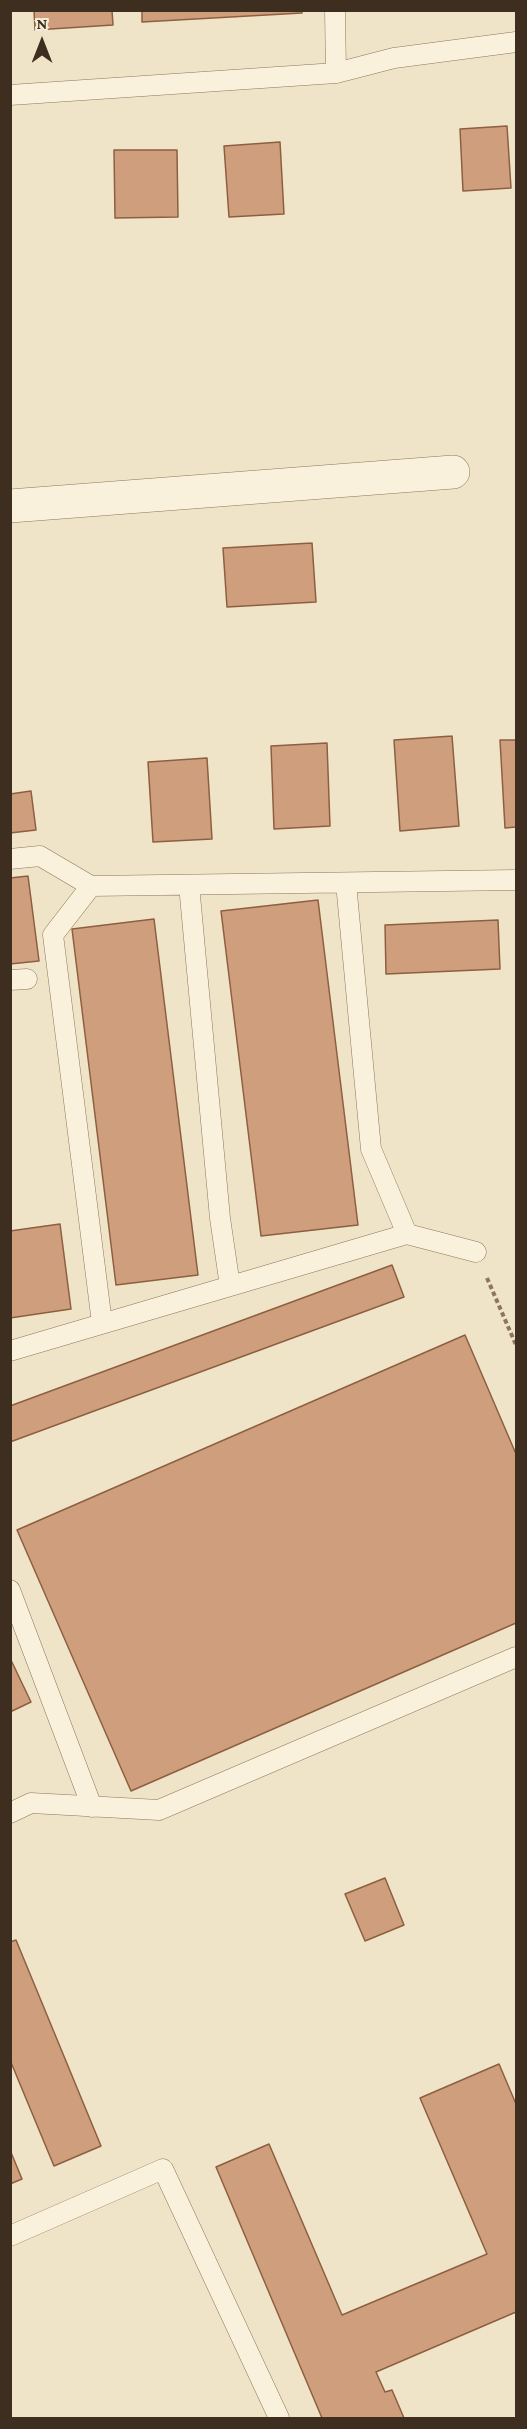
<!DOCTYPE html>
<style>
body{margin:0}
#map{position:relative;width:527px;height:2429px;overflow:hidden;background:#f0e4c8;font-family:"Crimson Pro",serif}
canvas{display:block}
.frame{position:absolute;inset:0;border:12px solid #3d2e20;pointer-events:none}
.north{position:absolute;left:12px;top:12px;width:60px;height:60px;-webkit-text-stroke:4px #f7eed8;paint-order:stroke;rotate:0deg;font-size:16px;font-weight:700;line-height:24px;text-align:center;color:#3d2e20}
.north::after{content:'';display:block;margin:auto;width:21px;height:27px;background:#3d2e20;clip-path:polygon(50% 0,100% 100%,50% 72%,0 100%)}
</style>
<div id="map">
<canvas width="527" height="2429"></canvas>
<div class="frame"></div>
<div class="north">N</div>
</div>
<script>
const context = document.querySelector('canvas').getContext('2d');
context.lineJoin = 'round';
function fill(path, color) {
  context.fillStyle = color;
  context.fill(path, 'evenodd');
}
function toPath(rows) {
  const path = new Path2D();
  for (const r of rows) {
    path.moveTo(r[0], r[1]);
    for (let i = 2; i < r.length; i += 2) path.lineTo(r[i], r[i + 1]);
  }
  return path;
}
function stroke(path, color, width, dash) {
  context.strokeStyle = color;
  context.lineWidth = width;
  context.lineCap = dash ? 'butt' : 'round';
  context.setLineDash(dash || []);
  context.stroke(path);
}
const building = toPath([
 [34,10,112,10,113,25,35,30,34,10],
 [142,10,302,10,302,13,142,22,142,10],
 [507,126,511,188,463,191,460,129,507,126],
 [280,142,284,214,229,217,224,146,280,142],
 [114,150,177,150,178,217,115,218,114,150],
 [312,543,316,602,227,607,223,548,312,543],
 [452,736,459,826,400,831,394,740,452,736],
 [500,740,516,740,516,827,505,828,500,740],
 [327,743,330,826,274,829,271,746,327,743],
 [207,758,212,839,153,842,148,762,207,758],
 [31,791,36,830,10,833,10,794,31,791],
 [28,876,39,961,10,964,10,878,28,876],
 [318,900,358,1225,261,1236,221,911,318,900],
 [154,919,198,1275,116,1285,72,929,154,919],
 [498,920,500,969,386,974,385,925,498,920],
 [60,1224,71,1309,10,1318,10,1231,60,1224],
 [392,1265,404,1297,10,1442,10,1406,392,1265],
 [465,1335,516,1454,516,1623,131,1791,17,1530,465,1335],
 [10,1658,31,1702,10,1712,10,1658],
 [385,1878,404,1925,365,1941,345,1894,385,1878],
 [16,1940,101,2146,54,2166,10,2060,10,1942,16,1940],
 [499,2064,516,2104,516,2312,376,2372,385,2392,392,2390,404,2418,320,2418,322,2418,216,2167,269,2144,342,2315,487,2254,420,2098,499,2064],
 [10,2150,22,2179,10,2184,10,2150]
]);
const path = toPath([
 [487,1278,516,1345]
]);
const service = toPath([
 [335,10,336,73],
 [10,95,336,73,394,58,516,42],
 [10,859,40,856,91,886,516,880],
 [346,883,371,1149,407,1234],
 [189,885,220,1218,230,1286],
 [91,886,53,935,102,1323],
 [10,980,27,979],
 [10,1351,407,1234,476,1252],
 [10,1590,92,1807],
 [10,1813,31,1803,159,1810,516,1657],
 [10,2236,163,2169,279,2418]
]);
const minor = toPath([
 [10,506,453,472]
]);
fill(building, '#cf9f7d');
stroke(building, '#8d5f41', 1.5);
stroke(service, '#8d765c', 21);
stroke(minor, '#8d765c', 34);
stroke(path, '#8d765c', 4, [4.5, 3]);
stroke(service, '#faf1dc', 20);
stroke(minor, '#faf1dc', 33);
</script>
